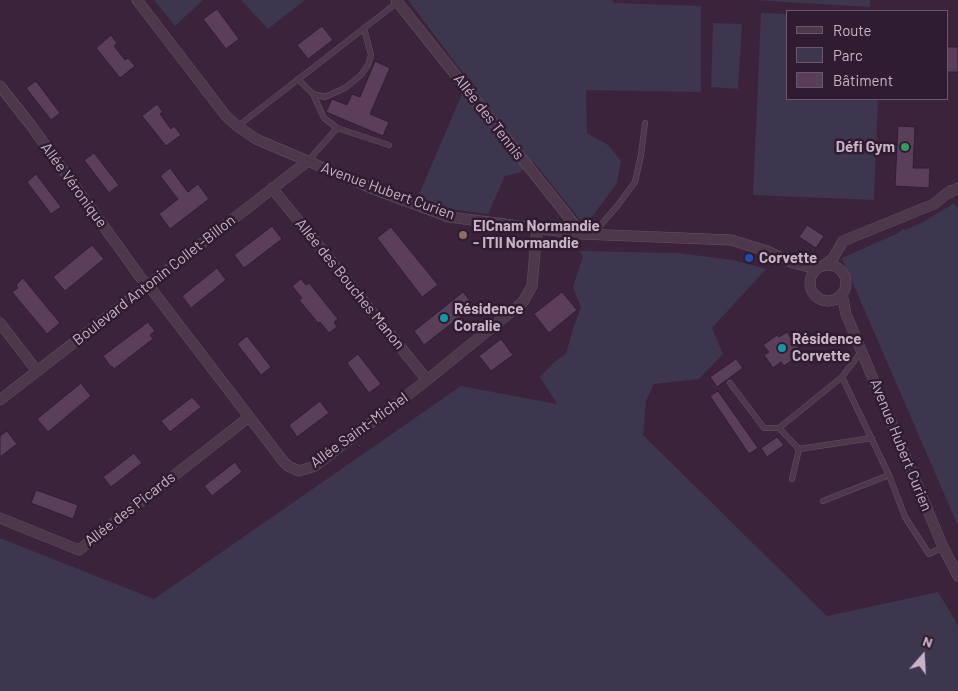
<!DOCTYPE html>
<meta charset="utf-8">
<style>
body{margin:0}
#map{position:relative;width:958px;height:691px;overflow:hidden;background:#3b233b;font-family:Barlow,sans-serif}
canvas{display:block}
.legend{position:absolute;left:786px;top:10px;width:162px;height:90px;box-sizing:border-box;background:#301c30;border:1px solid #6c586c;margin:0;padding:6px 9px;list-style:none;font-size:15px;color:#c7b2c6}
.legend li{display:flex;align-items:center;gap:10px;height:25px}
.legend b{width:25px;border:1px solid #6c586c}
.north{position:absolute;left:898px;top:631px;width:50px;height:50px;-webkit-text-stroke:4px #301c30;paint-order:stroke;rotate:19deg;font-size:14px;font-weight:700;line-height:20px;text-align:center;color:#c7b2c6}
.north::after{content:'';display:block;margin:auto;width:18px;height:22px;background:#c7b2c6;clip-path:polygon(50% 0,100% 100%,50% 72%,0 100%)}
</style>
<div id="map">
<canvas width="958" height="691"></canvas>
<ul class="legend">
<li><b style="height:6px;background:#4c374b"></b>Route</li>
<li><b style="height:14px;background:#3c364e"></b>Parc</li>
<li><b style="height:14px;background:#5b3f5a"></b>Bâtiment</li>
</ul>
<div class="north">N</div>
</div>
<script>
const context = document.querySelector('canvas').getContext('2d');
context.lineJoin = 'round';
function fill(path, color) {
  context.fillStyle = color;
  context.fill(path, 'evenodd');
}
function toPath(rows) {
  const path = new Path2D();
  for (const r of rows) {
    if (r.length === 3) {
      path.moveTo(r[0] + r[2], r[1]);
      path.arc(r[0], r[1], r[2], 0, 2 * Math.PI);
      continue;
    }
    path.moveTo(r[0], r[1]);
    for (let i = 2; i < r.length; i += 2) path.lineTo(r[i], r[i + 1]);
  }
  return path;
}
function stroke(path, color, width, dash) {
  context.strokeStyle = color;
  context.lineWidth = width;
  context.lineCap = dash ? 'butt' : 'round';
  context.setLineDash(dash || []);
  context.stroke(path);
}
function write(font, color, halo, rows, align = 'center') {
  context.font = font + ' Barlow,sans-serif';
  context.lineWidth = 5;
  context.setLineDash([]);
  context.textBaseline = 'middle';
  context.strokeStyle = halo;
  context.fillStyle = color;
  for (const [text, x, y, turn = 0] of rows) {
    context.save();
    context.translate(x, y);
    context.rotate((+turn || 0) * Math.PI / 180);
    context.textAlign = isNaN(turn) ? turn : align;
    if (halo) context.strokeText(text, 0, 0);
    context.fillText(text, 0, 0);
    context.restore();
  }
}
const green = toPath([
 [154,0,203,0,175,26],
 [241,0,305,0,268,29],
 [408,0,613,0,613,3,701,6,701,92,586,90,587,133,608,145,621,161,617,183,592,217,580,220,533,161,519,173,505,176,488,214,448,209,417,199,468,80],
 [753,0,870,0,870,7],
 [761,13,787,14,787,99,878,99,874,200,753,195],
 [713,23,742,24,738,89,711,87],
 [954,203,956,207,958,206,958,526,842,258,898,233,903,229,905,230,925,221],
 [579,251,678,253,733,260,766,269,712,328,723,354,699,379,654,384,646,401,643,435,827,616,938,592,958,625,958,691,0,691,0,538,154,599,461,386,557,404,540,377,554,362,566,354,573,329,581,307,573,287,583,256]
]);
const building = toPath([
 [217,9,239,39,226,49,203,19,217,9],
 [322,26,333,40,308,59,297,45,322,26],
 [111,35,117,43,114,46,125,60,128,58,135,66,120,78,96,48,111,35],
 [947,47,958,47,958,72,947,72,947,47],
 [375,61,390,68,370,114,389,122,383,136,326,112,332,99,347,105,352,94,360,97,375,61],
 [36,81,60,113,51,120,26,88,36,81],
 [157,104,163,112,160,114,171,129,174,126,181,135,166,146,142,116,157,104],
 [898,126,915,127,913,168,930,168,929,188,895,186,898,126],
 [94,153,119,185,109,193,84,160,94,153],
 [170,168,188,192,198,184,209,199,170,229,159,214,178,199,160,176,170,168],
 [36,174,61,207,51,214,27,182,36,174],
 [807,225,824,236,816,248,799,237,807,225],
 [272,226,282,239,244,268,234,255,272,226],
 [391,227,438,285,422,297,377,238,391,227],
 [92,245,104,259,65,291,53,277,92,245],
 [217,268,226,280,191,308,182,296,217,268],
 [23,278,60,323,47,334,12,292,18,288,16,285,23,278],
 [301,279,306,285,309,283,338,319,334,322,337,327,329,333,320,322,318,323,299,300,302,298,292,286,301,279],
 [463,292,474,306,424,345,414,331,463,292],
 [562,292,577,310,549,333,534,314,562,292],
 [148,322,155,331,150,335,153,339,114,369,112,366,111,367,103,356,148,322],
 [787,332,802,353,784,366,781,362,773,368,764,355,769,352,763,345,777,335,779,337,787,332],
 [247,336,271,367,261,375,237,344,247,336],
 [501,339,513,355,491,371,479,356,501,339],
 [358,354,381,384,369,393,347,363,358,354],
 [736,359,743,368,717,387,710,377,736,359],
 [81,383,91,396,48,432,37,419,81,383],
 [718,391,758,448,749,454,710,396,718,391],
 [192,397,201,407,170,432,161,421,192,397],
 [320,401,329,413,297,437,289,425,320,401],
 [7,431,17,444,0,457,0,436,7,431],
 [777,437,784,445,767,457,761,448,777,437],
 [134,453,142,463,111,487,103,477,134,453],
 [235,462,242,472,212,496,204,486,235,462],
 [36,490,78,505,73,519,31,503,36,490]
]);
const service = toPath([
 [298,79,313,94,325,97,345,88,361,75,368,65,371,55,364,28],
 [313,94,324,118,337,128,389,145],
 [238,126,398,2],
 [308,161,337,128],
 [593,234,618,205,635,182,641,155,645,123],
 [861,352,842,377,889,475,905,517,929,554,943,547],
 [730,383,764,428,779,428,842,377],
 [779,428,799,449,872,438],
 [792,479,799,449],
 [823,501,889,475]
]);
const minor = toPath([
 [137,0,226,116,237,126,256,139,371,188,449,217,582,234,731,240,767,251,793,263,817,269],
 [396,0,582,234],
 [0,86,30,124,141,278,152,290,283,461,288,466,299,471,315,466,427,380,523,302,532,286,537,228],
 [272,188,427,380],
 [824,265,833,258,843,241,934,204,950,191,951,192,958,188],
 [828,283,18],
 [842,294,846,314,943,547,958,576],
 [0,323,37,371],
 [0,400,308,161],
 [0,518,79,550,249,417]
]);
const markers = [
 [905,147,5,"#2e9e5b"],
 [463,235,5,"#8d6e63"],
 [749,258,5,"#1a4fb4"],
 [444,318,5,"#0f9aa8"],
 [782,348,5,"#0f9aa8"]
];
const streetNames = [
 ["Allée des Tennis",489,117,52],
 ["Allée Véronique",74,185,54],
 ["Avenue Hubert Curien",388,191,20],
 ["Boulevard Antonin Collet-Billon",154,280,-38],
 ["Allée des Bouches Manon",350,284,51],
 ["Allée Saint-Michel",359,430,-36],
 ["Avenue Hubert Curien",901,445,68],
 ["Allée des Picards",130,509,-38]
];
const poiNames = [
 ["Défi Gym",895,147,"right"],
 ["EICnam Normandie",473,226],
 ["- ITII Normandie",473,243],
 ["Corvette",759,258],
 ["Résidence",454,309],
 ["Coralie",454,326],
 ["Résidence",792,339],
 ["Corvette",792,356]
];
fill(green, '#3c364e');
fill(building, '#5b3f5a');
stroke(building, '#321e32', 1);
stroke(service, '#665266', 6);
stroke(minor, '#665266', 11);
stroke(service, '#4c374b', 5);
stroke(minor, '#4c374b', 10);
for (const [x, y, r, color] of markers) {
  const dot = new Path2D();
  dot.arc(x, y, r, 0, 2 * Math.PI);
  context.fillStyle = color;
  context.fill(dot);
  stroke(dot, '#301c30', 2);
}
write('15px', '#c7b2c6', '#301c30', streetNames);
write('bold 15px', '#c7b2c6', '#301c30', poiNames, 'left');
</script>
